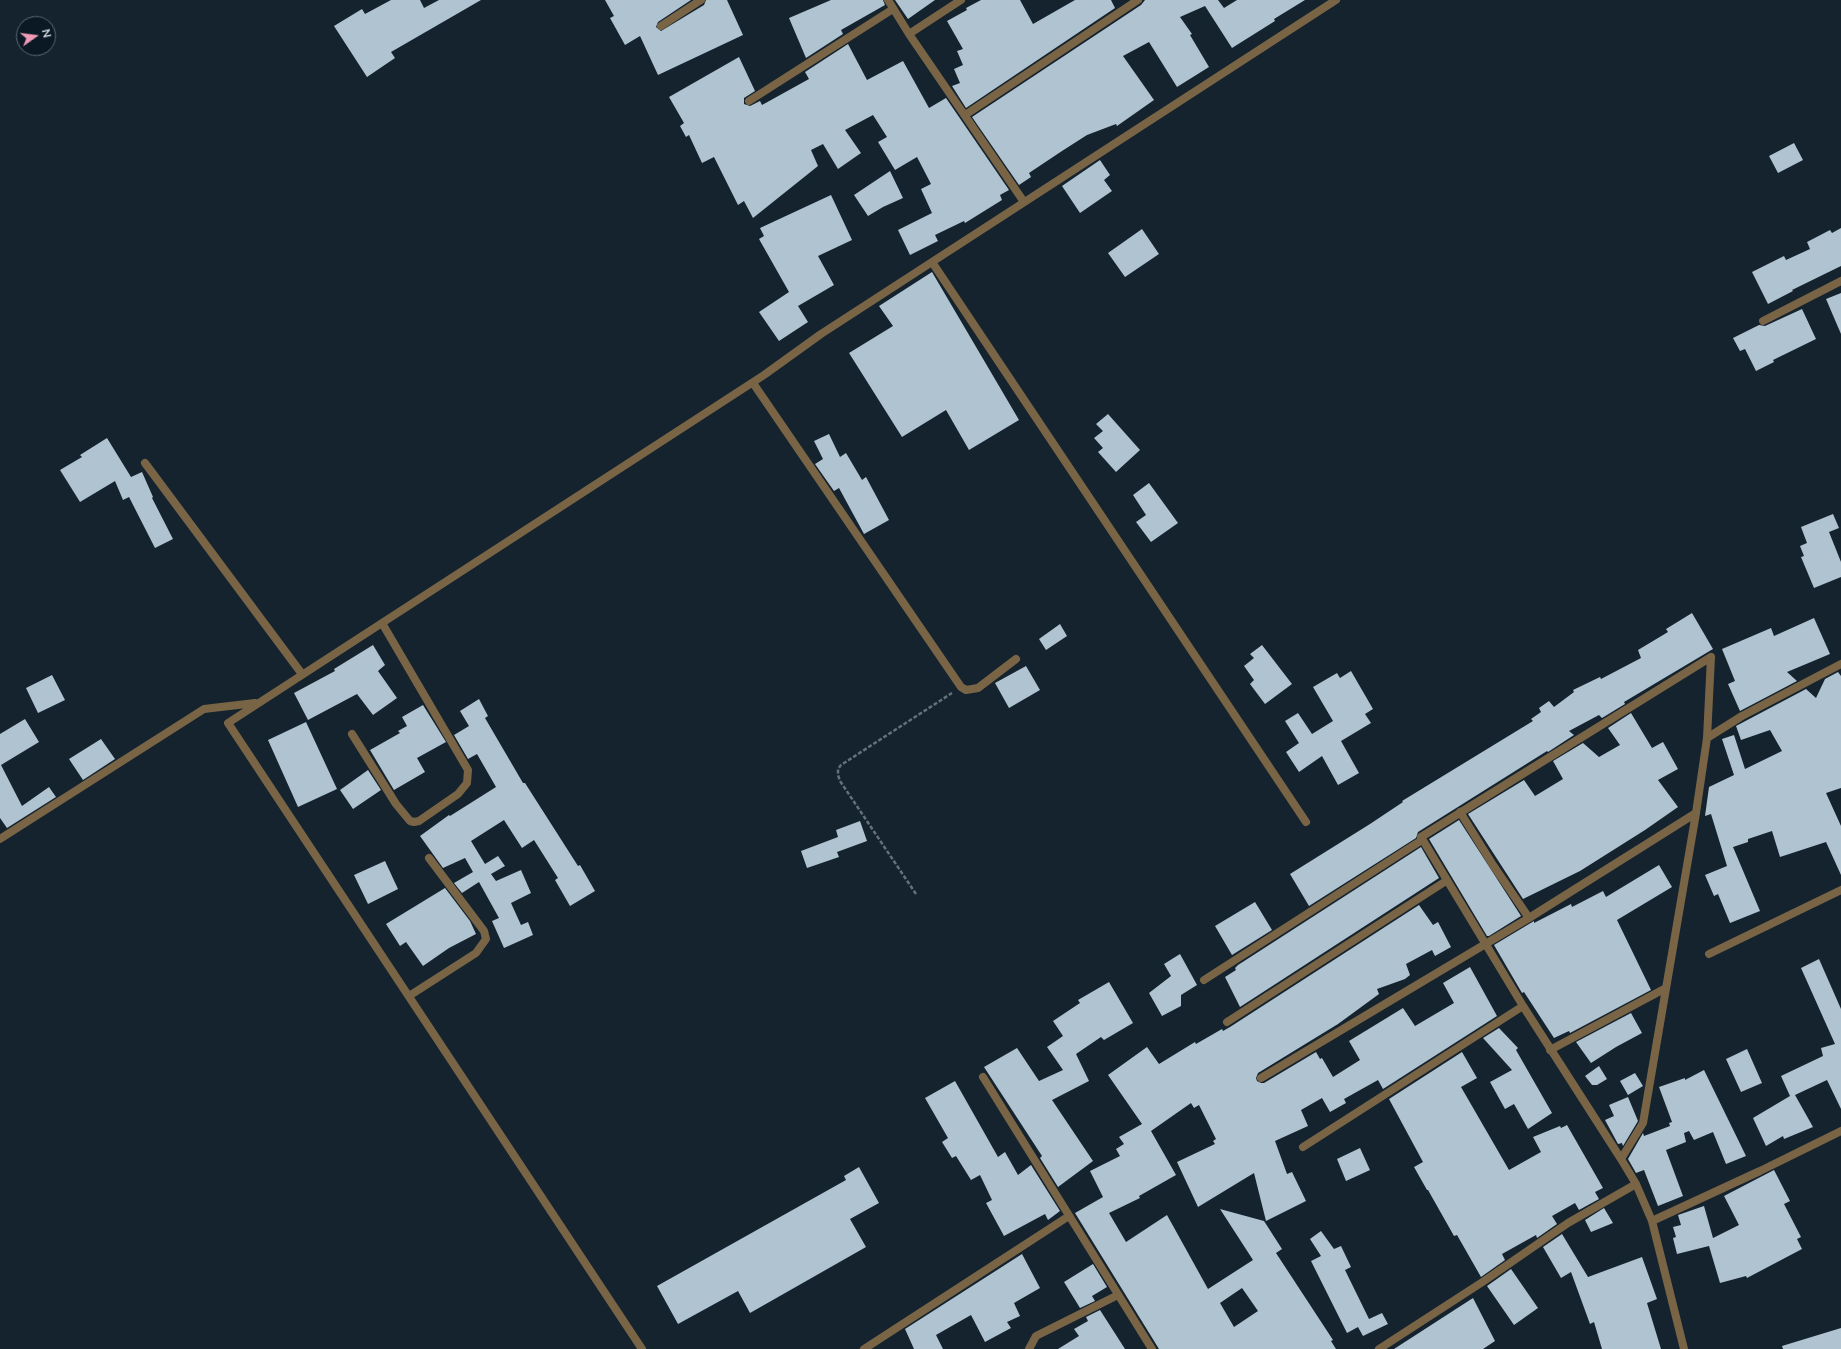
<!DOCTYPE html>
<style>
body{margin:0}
#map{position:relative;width:1841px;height:1349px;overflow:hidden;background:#14232e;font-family:Lato,sans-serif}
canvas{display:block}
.north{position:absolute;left:16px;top:16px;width:40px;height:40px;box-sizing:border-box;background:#0b1924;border:1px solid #5b6770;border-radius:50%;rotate:76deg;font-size:11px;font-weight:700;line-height:16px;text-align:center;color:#d2dce3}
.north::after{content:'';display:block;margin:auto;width:14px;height:18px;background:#ef9ab7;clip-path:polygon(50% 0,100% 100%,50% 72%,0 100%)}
</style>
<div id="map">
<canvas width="1841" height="1349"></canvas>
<div class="north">N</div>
</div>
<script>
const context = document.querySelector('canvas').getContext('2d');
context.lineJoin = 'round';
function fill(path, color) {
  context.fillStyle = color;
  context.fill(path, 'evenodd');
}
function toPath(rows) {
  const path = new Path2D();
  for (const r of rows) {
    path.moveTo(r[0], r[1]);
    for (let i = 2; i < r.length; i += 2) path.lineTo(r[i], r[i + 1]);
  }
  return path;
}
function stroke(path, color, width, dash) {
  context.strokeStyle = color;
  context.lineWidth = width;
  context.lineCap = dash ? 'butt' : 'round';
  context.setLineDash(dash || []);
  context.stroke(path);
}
const building = toPath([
 [391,0,420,0,424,8,439,0,481,0,391,52,395,58,367,77,334,26,362,9,365,14],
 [605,0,691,0,658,22,656,27,661,31,704,5,706,0,727,0,743,35,658,75,640,36,625,45,610,18,614,16],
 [831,0,883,0,885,5,841,30,843,34,806,58,789,18],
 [895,0,935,0,908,19],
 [981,0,1020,0,1033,24,1075,0,1111,0,1115,8,966,108,952,86,960,83,954,69,963,65,957,51,963,49,947,21,967,10,966,8],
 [1145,0,1218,0,1224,8,1237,0,1305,0,1274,19,1275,21,1232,48,1205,6,1180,17,1192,34,1190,35,1209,67,1177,87,1149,42,1123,56,1154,100,1117,126,1116,124,1087,135,1062,151,1029,173,1031,177,1019,185,972,117,1141,5],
 [848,44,867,80,903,61,929,108,946,98,1009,190,1000,195,1002,200,965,223,964,221,935,235,938,241,910,255,898,230,932,213,921,189,931,184,917,157,895,170,878,142,887,137,873,115,845,130,861,153,838,169,823,144,811,150,818,166,753,218,744,201,738,205,714,157,702,163,689,135,686,137,680,126,684,123,669,97,739,57,755,91,744,98,744,104,750,106,760,101,762,105,809,79,805,72],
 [1794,143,1803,160,1778,173,1769,156],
 [1100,160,1110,175,1104,180,1112,191,1080,213,1062,186],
 [890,171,903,198,883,207,868,216,854,195],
 [831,195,852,240,818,256,834,285,798,306,808,322,779,341,759,312,789,292,759,239,764,236,760,228],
 [1841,228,1841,266,1792,290,1793,291,1768,304,1752,272,1784,256,1786,260,1810,249,1807,242,1830,230,1832,233],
 [1142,229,1159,254,1125,277,1108,253],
 [932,272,1019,420,969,450,946,410,902,437,849,353,893,326,879,306],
 [1841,293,1841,334,1826,299],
 [1802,309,1816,339,1773,360,1774,362,1756,371,1745,349,1740,351,1733,338,1759,325,1765,326],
 [1108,414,1140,450,1116,472,1098,452,1103,448,1094,438,1103,431,1096,424],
 [829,434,840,457,846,453,862,480,866,477,889,520,864,534,839,488,834,491,815,464,823,459,814,441],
 [107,438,131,477,142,472,153,497,152,498,173,539,155,548,129,497,123,500,115,481,80,502,60,470,82,457,80,455],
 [1149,483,1178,523,1151,542,1136,522,1146,515,1133,495],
 [1833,514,1839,528,1829,532,1841,562,1841,577,1814,588,1801,557,1804,556,1800,546,1807,543,1801,527],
 [1692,613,1713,649,1624,702,1625,704,1602,718,1599,715,1569,731,1574,735,1548,752,1547,751,1418,832,1416,838,1309,906,1290,874,1370,824,1403,802,1402,801,1533,721,1531,719,1541,712,1539,708,1549,701,1554,707,1574,692,1573,690,1600,677,1601,679,1641,658,1638,650,1668,632,1666,629],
 [1814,618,1830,654,1787,672,1797,681,1740,711,1728,684,1735,681,1722,649,1771,628,1774,636],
 [1060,624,1067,636,1046,650,1039,639],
 [373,645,385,665,378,671,397,698,373,715,357,694,308,720,294,693,335,671,334,669],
 [1262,645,1292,684,1265,704,1250,684,1254,680,1244,666,1254,658,1250,654],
 [1026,666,1040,690,1009,708,995,683],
 [1351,671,1373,709,1365,714,1371,723,1341,741,1359,773,1338,785,1322,756,1299,772,1286,752,1299,743,1285,721,1298,713,1312,734,1333,721,1313,687,1337,673,1340,678],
 [1838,672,1841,676,1841,788,1826,793,1841,826,1841,875,1826,842,1780,857,1772,831,1748,839,1748,842,1733,847,1760,911,1730,923,1718,894,1714,896,1705,875,1727,866,1711,814,1705,816,1709,787,1734,775,1722,739,1734,735,1745,769,1782,751,1770,730,1741,740,1736,726,1806,689,1816,698,1825,679],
 [52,675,65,700,38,713,26,688],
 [479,699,488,716,485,718,523,783,525,783,578,866,580,865,595,891,570,906,555,880,558,878,534,840,522,848,504,820,471,841,485,864,498,856,505,866,491,874,496,881,521,870,531,893,511,903,521,925,528,922,533,935,504,948,492,921,499,918,479,882,462,893,454,883,473,872,465,858,443,868,420,836,449,815,450,816,496,787,477,754,468,759,454,735,469,726,460,711],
 [423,705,446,742,417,758,425,772,394,790,370,750,400,733,398,731,407,726,402,717],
 [1631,713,1652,748,1663,742,1678,769,1658,780,1678,807,1645,830,1580,871,1523,899,1468,814,1524,780,1535,796,1563,779,1553,761,1583,743,1599,757,1620,745,1608,728],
 [25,719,39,742,1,765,22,806,49,787,56,797,7,828,0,818,0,734],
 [306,722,337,789,298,807,268,740],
 [101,739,115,759,83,780,69,759],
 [368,770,381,790,353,809,340,790],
 [1459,820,1521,916,1489,936,1487,936,1429,839],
 [860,821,867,841,837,852,839,857,807,868,801,851,838,837,836,830],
 [1421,847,1439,878,1240,1007,1225,977,1236,970,1235,968,1238,965],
 [385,861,398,889,368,904,354,875],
 [1659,865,1672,887,1617,920,1651,990,1570,1033,1569,1031,1554,1038,1524,992,1522,993,1494,945,1534,921,1534,923,1571,904,1572,907,1603,891,1606,897],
 [445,888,470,921,476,934,449,948,423,966,406,942,400,946,386,924],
 [1255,902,1272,930,1232,955,1215,926],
 [1419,905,1433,925,1438,922,1451,947,1435,956,1432,950,1406,964,1410,975,1405,979,1377,989,1379,994,1338,1024,1258,1073,1256,1078,1257,1081,1261,1083,1264,1083,1316,1052,1320,1059,1322,1058,1333,1077,1360,1060,1349,1041,1403,1008,1415,1026,1454,1003,1443,983,1470,967,1497,1016,1383,1089,1378,1080,1344,1099,1346,1103,1330,1112,1322,1098,1301,1110,1308,1126,1275,1141,1287,1174,1292,1172,1306,1201,1266,1221,1254,1173,1198,1207,1177,1162,1215,1144,1213,1141,1216,1139,1199,1105,1194,1108,1191,1103,1151,1131,1176,1175,1139,1196,1140,1198,1109,1213,1126,1242,1167,1215,1208,1289,1253,1260,1220,1209,1264,1221,1282,1249,1276,1253,1333,1340,1331,1341,1336,1349,1159,1349,1075,1213,1103,1197,1090,1171,1120,1156,1116,1149,1124,1144,1119,1137,1142,1124,1108,1075,1147,1047,1159,1064,1195,1042,1196,1044,1222,1029,1223,1031,1230,1027],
 [1242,1288,1258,1311,1234,1327,1220,1303],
 [1180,954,1197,985,1181,995,1181,1006,1162,1016,1149,993,1171,976,1164,964],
 [1819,959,1841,1009,1841,1109,1827,1080,1795,1095,1813,1127,1784,1139,1783,1136,1766,1146,1753,1118,1790,1096,1781,1076,1823,1056,1821,1048,1835,1044,1801,968],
 [1109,982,1133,1023,1104,1040,1101,1037,1076,1054,1089,1081,1052,1100,1093,1161,1058,1187,1040,1158,1042,1156,984,1067,1017,1048,1039,1081,1063,1070,1047,1047,1063,1036,1053,1021,1080,1003,1078,1000],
 [1631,1013,1642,1033,1616,1047,1591,1063,1576,1042],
 [1499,1028,1518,1048,1516,1050,1552,1113,1528,1129,1514,1104,1505,1109,1490,1082,1512,1070,1483,1038],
 [1747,1049,1762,1083,1741,1092,1726,1059],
 [1462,1052,1477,1078,1461,1087,1509,1170,1541,1152,1533,1137,1560,1126,1561,1128,1567,1125,1603,1188,1595,1192,1599,1199,1579,1210,1575,1203,1552,1216,1557,1224,1537,1238,1536,1235,1502,1254,1505,1260,1481,1277,1457,1235,1454,1236,1428,1190,1427,1190,1414,1167,1423,1162,1389,1099],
 [1599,1066,1607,1079,1597,1085,1592,1085,1585,1076],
 [1704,1070,1746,1156,1726,1164,1713,1132,1694,1140,1689,1131,1684,1133,1686,1142,1666,1150,1683,1196,1658,1206,1644,1170,1636,1173,1628,1159,1643,1133,1644,1136,1670,1126,1669,1123,1672,1122,1659,1087,1685,1078,1685,1080],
 [1635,1073,1643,1086,1628,1095,1620,1081],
 [955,1081,998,1157,1005,1152,1018,1175,1031,1165,1060,1211,1048,1220,1045,1214,1004,1236,986,1203,992,1200,980,1175,971,1180,956,1156,952,1158,942,1142,948,1138,925,1098],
 [1628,1097,1638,1121,1623,1146,1622,1143,1618,1144,1605,1120,1614,1116,1609,1105],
 [1360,1148,1370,1170,1346,1181,1337,1159],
 [859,1167,879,1203,850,1219,866,1247,750,1313,738,1291,678,1324,657,1286,846,1180,844,1176],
 [1774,1170,1790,1201,1784,1204,1801,1237,1797,1239,1802,1249,1747,1278,1746,1276,1720,1283,1709,1246,1677,1254,1673,1238,1676,1237,1673,1227,1681,1225,1678,1215,1704,1206,1713,1238,1739,1225,1724,1196],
 [1604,1208,1613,1223,1591,1232,1585,1220],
 [1321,1231,1334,1249,1341,1246,1351,1267,1345,1270,1369,1319,1382,1313,1388,1324,1363,1336,1358,1327,1347,1333,1311,1261,1321,1256,1310,1239],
 [1562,1234,1588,1277,1642,1257,1657,1299,1647,1303,1661,1349,1602,1349,1594,1322,1590,1324,1571,1272,1561,1278,1543,1247],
 [1022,1254,1040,1288,1014,1303,1020,1316,1007,1322,1011,1328,985,1342,971,1315,936,1335,943,1349,914,1349,905,1329],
 [1093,1264,1107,1287,1092,1296,1095,1301,1080,1308,1064,1282],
 [1511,1269,1538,1308,1514,1325,1487,1286],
 [1473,1298,1495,1341,1483,1349,1394,1349],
 [1100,1310,1125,1349,1058,1349,1079,1336,1074,1329,1088,1321,1086,1317],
 [1841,1328,1841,1349,1783,1349,1782,1346]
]);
const path = toPath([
 [916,894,840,781,838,775,838,769,841,765,952,693]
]);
const minor = toPath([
 [888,0,909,34,1024,202],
 [661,26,701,0],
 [909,34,961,0],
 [749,101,893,9],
 [965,115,1138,0],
 [932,262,1306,822],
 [1763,321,1841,281],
 [753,383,961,687,966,690,978,688,1016,659],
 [145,463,302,674],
 [352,734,396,804,410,821,414,822,419,821,458,794,467,783,468,770,382,623],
 [1707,738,1711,657],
 [1460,812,1493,865,1529,918],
 [0,839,204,709,255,703],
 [1709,954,1841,890],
 [1204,980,1422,840],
 [409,996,476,953,486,939,484,931,429,858],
 [1227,1022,1446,881],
 [1550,1050,1666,988],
 [983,1077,1152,1349],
 [1261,1078,1529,918,1696,813],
 [1303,1147,1523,1006],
 [1621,1159,1523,1006,1421,837,1711,657],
 [1652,1221,1760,1171,1841,1131],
 [642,1349,228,723,764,375,821,334,1336,0],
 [864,1349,1069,1216],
 [1029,1349,1036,1336,1118,1295],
 [1379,1349,1484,1281,1568,1223,1636,1184],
 [1684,1349,1652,1221,1636,1184,1621,1159,1643,1123,1696,813,1707,738,1742,716,1841,664]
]);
fill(building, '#b0c3d1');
stroke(path, '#64717a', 2.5, [4, 2]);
stroke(minor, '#796546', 8);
</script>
